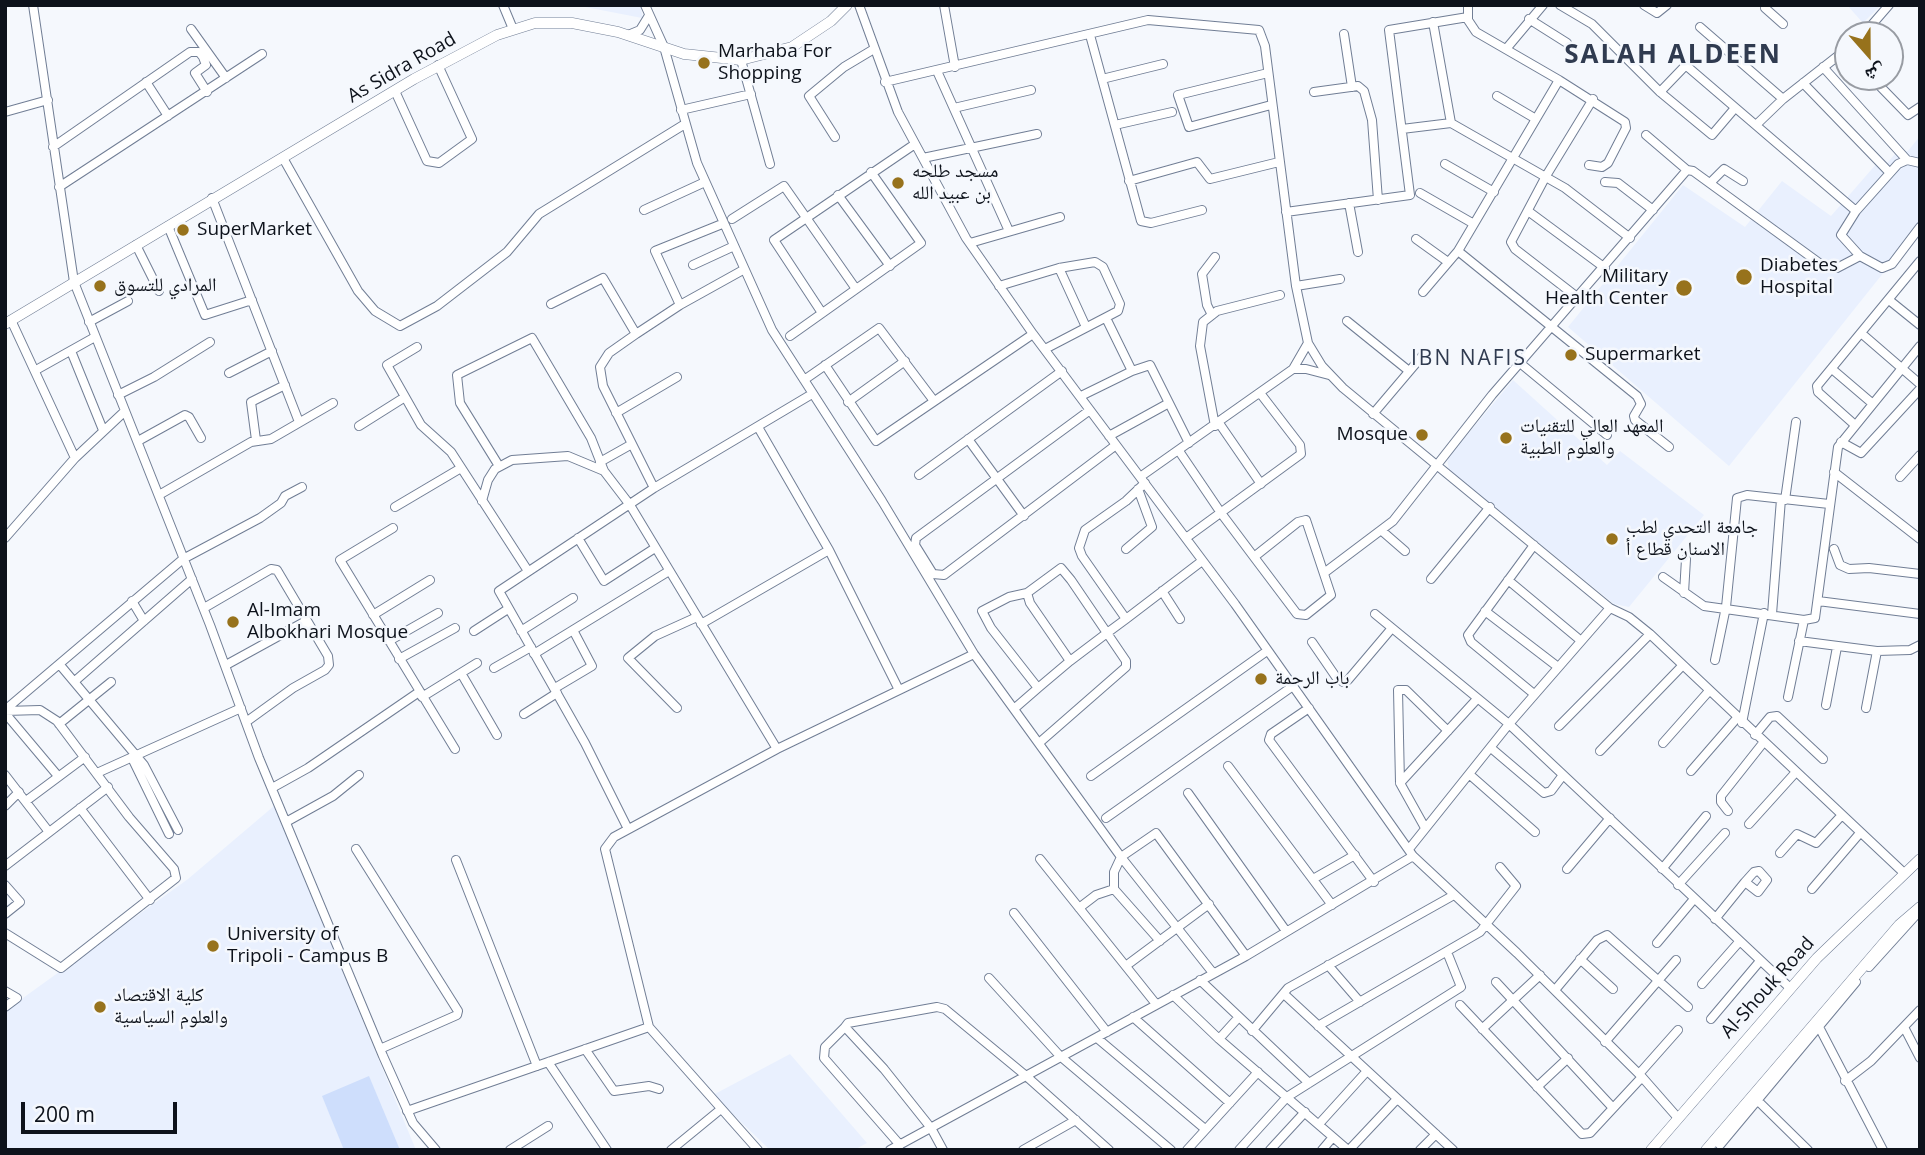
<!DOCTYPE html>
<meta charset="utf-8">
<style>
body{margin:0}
#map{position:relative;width:1925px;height:1155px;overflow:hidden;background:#f5f8fd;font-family:"Open Sans","Noto Naskh Arabic",sans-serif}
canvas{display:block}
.frame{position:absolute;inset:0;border:7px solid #0d121b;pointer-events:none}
.north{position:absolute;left:1834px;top:21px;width:70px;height:70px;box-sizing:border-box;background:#f5f8fd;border:2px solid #989ca3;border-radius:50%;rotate:159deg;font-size:19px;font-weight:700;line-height:28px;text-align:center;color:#0d121b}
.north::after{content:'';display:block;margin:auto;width:24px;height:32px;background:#97721c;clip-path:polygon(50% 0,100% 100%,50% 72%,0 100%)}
.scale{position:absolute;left:21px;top:1102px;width:156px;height:32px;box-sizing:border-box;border:4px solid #0d121b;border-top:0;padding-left:9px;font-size:21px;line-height:24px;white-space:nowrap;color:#0d121b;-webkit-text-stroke:5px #f5f8fd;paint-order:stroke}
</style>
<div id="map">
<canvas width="1925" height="1155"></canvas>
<div class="frame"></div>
<div class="north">ش</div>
<div class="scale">200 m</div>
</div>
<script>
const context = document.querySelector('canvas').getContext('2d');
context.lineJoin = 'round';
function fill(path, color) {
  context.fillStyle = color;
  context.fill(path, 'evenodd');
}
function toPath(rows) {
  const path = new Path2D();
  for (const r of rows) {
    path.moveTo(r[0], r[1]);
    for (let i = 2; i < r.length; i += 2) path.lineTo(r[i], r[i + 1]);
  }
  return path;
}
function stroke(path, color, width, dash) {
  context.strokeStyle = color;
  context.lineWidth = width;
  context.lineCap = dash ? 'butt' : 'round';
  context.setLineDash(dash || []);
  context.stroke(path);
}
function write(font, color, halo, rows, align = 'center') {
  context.font = font + ' "Open Sans","Noto Naskh Arabic",sans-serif';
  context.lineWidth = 5;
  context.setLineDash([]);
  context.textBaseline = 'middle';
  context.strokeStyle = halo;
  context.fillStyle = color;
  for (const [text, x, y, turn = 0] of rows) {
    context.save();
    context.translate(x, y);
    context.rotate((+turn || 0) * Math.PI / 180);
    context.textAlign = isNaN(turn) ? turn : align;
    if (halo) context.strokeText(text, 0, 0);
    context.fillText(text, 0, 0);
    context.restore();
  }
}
const built = toPath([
 [575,5,640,5,643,18,642,18],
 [1847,5,1881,5,1863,23],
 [1920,136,1920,227,1729,466,1568,327,1683,185,1745,227,1782,181,1831,216,1878,162,1883,168,1895,154,1908,151],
 [1513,380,1607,465,1620,451,1704,515,1629,607,1614,604,1449,470,1447,459],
 [274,806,416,1150,5,1150,5,1011,188,879],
 [790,1054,867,1143,854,1150,770,1150,713,1095]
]);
const green = toPath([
 [369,1076,400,1150,344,1150,322,1096]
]);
const minor = toPath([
 [33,5,74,282,210,625,259,758,383,1056,413,1123,436,1150],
 [503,5,513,29],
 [645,5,664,47,697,163,772,330,882,501,974,654,1121,857,1213,973],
 [859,5,898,112,966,238,1033,334,1235,604,1413,856,1517,953,1642,1077,1678,1118],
 [944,5,955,67],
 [1560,5,1592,24,1660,92,1712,135,1735,108],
 [1644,5,1657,13,1667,5],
 [1765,8,1783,24],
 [1529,19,1567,43],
 [1433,22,1451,123,1565,188,1630,238],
 [1700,27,1783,99],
 [191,29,226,78],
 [1344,34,1352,87],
 [628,35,640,30,648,17],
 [1090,35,1141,221,1151,223,1202,210],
 [1863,35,1889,5],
 [1506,49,1543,5],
 [741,60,770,164],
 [1823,67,1907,160],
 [937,71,1009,231],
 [1268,73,1178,95,1189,127,1271,105],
 [1871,77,1908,115,1920,107],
 [1102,79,1163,64],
 [1559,80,1625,122,1626,128,1608,163,1602,167,1589,165],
 [146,82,168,116],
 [885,82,1148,20,1259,30,1265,46,1296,286,1308,343,1322,366,1343,388,1610,608,1629,617,1650,634,1904,873],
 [1803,83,1890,173],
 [395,91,427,161,439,163,472,139,438,65],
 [1314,92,1358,86,1364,91,1372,120,1378,200],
 [1660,92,1685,66,1689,68,1856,211],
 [1497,96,1536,119],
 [954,108,1031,90],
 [681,110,751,94],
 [5,112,48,100],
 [1757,124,1783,99,1848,48],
 [1115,125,1172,112],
 [1402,129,1451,123],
 [1646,135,1687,170],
 [835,137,809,96,844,67,874,49],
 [53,147,190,52,199,52,203,57,206,65,195,73,207,92],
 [283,158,358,291,375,311,400,326,437,306,507,252,539,214,685,124],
 [923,158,1037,134],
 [1920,163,1907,160,1898,164,1856,211,1841,235,1860,256,1882,268,1892,264,1920,227],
 [1445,164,1494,192],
 [1129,181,1197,162,1210,179,1279,162],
 [1605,182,1618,183,1653,210],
 [1710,183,1724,169,1743,181],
 [59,187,262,54],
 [1420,193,1474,224],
 [838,195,890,266],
 [212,198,299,422],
 [1349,203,1358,252],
 [644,210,705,182],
 [1528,211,1605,268],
 [1286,212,1410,195,1389,30,1468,17],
 [732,219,784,186,856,289],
 [168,226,205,315,252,300],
 [1416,239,1448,262],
 [970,243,1060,217],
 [136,245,159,291],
 [1458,251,1559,80,1476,32,1468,20,1468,5],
 [693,265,732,247],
 [1059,268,1086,327],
 [999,286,1059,268,1095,262,1103,267,1120,304,1118,311,1045,349],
 [1296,286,1340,279],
 [1423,292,1458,251,1637,396,1641,404,1634,416,1635,420,1669,447],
 [1577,297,1515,249,1511,242,1546,176,1593,99],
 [1889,300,1920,325],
 [551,304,603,278,636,334],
 [680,305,655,251,722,224],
 [822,313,774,240,915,144],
 [1211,313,1207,305,1202,274,1215,257],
 [1106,318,1132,371],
 [11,320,75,458],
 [1347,321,1409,371],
 [89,322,128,301],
 [1861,333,1920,384],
 [790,336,921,243,871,172],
 [417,347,387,365,421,425,451,452,528,571],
 [71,351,103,430],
 [1520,363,1607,435],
 [825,365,876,441,1033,334],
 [1293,369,1308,343],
 [1832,369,1873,404],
 [36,370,95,337],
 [229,373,272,351],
 [804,380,879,328,934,401],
 [118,395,154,377,210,342],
 [1081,396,1132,371,1150,365,1189,443],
 [848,402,905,361],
 [1090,410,916,538,915,545,933,574,944,575,1116,445],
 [616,413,677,377],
 [1373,414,1423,355],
 [1219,423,1261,484],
 [1855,425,1818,392,1817,386,1920,261],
 [359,426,405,397],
 [1215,426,1200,346,1203,322,1217,311,1280,295],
 [758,427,829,550,898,688],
 [1109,436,1169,403],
 [968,439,1024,516],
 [256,440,251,402,285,385],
 [138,441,185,415,189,417,201,438],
 [1841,442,1861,453,1920,389],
 [1179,451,1221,513,1254,557,1297,614,1306,615,1331,595,1306,520,1298,522,1254,557],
 [600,462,632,444],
 [499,466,460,403,457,375,532,338,591,438,604,471,630,505,777,749],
 [1834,472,1920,539],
 [919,475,1062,371],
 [1140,477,1293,369,1306,369,1329,375],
 [1900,477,1920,455],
 [654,488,603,386,600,367,609,353,636,334,680,305,743,270],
 [159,495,251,442,271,439,333,403],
 [1785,500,1796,422],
 [482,501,488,480,495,469,512,460,568,456,604,471],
 [395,507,461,468],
 [393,528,340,560,455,749],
 [1382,531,1405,551],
 [5,538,75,458,125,411],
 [578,538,604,581,655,548],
 [1186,538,1301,454,1300,445,1260,393],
 [1534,545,1468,635,1471,642,1534,694],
 [1126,549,1152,527,1138,489],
 [1834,549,1840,565,1849,569,1869,568,1920,574],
 [1324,573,1393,521,1492,395,1687,170,1693,171,1822,265,1837,268,1860,256],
 [1663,577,1704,606,1804,620,1815,618,1838,447,1920,346],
 [1431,579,1490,507],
 [1508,580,1580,640],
 [1162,591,1180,619],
 [1027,593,1030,603,1070,661],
 [1684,593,1686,559],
 [132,601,144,621],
 [1818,601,1920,614],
 [204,608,271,569,277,570,328,656,329,665,325,670,293,688,246,722],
 [1485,611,1558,667],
 [1375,614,1509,724,1790,988],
 [1772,614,1781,499],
 [373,615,430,580],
 [1126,619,1082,556,1079,548,1085,530,1126,501,1145,483],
 [701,624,829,550],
 [474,631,508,609],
 [521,631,573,598],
 [389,641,438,613],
 [1799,641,1877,651,1910,650,1920,645],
 [1312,642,1336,677,1343,682,1348,680,1392,628],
 [534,654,669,571],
 [399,659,455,628],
 [1715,660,1726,607,1737,498,1747,495,1829,504],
 [60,665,144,765,178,830],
 [226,665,306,621],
 [494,668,531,647],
 [461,673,497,735],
 [75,681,192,579],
 [555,688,592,666,573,630],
 [422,697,477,663],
 [1788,697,1804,620],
 [1826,705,1837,647],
 [677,708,628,658,655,636,697,617],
 [1015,708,1038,688],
 [1309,708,1271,734,1269,740,1374,882],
 [1866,708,1877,651],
 [5,710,183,559,260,518,281,503,285,496,302,487],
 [5,711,40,710,57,721,129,817,174,869,176,878,61,968,5,933],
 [5,713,58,776],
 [524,714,557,693],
 [1742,723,1764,613],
 [59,724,111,682],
 [1559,726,1650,634],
 [1755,735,1770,717,1777,716,1823,759],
 [1039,743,1126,667,1126,661,1107,633,1071,580,1061,568,1027,593,1009,597,982,611,991,628,1038,688,1070,661,1107,633,1126,619,1202,561],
 [1663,743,1709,691],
 [1491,748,1544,793,1551,791,1563,775],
 [1600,751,1682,666],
 [132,758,169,834],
 [1228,766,1332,905],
 [1691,771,1737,718],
 [97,773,241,708],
 [1469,774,1535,832],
 [5,775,49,832],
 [1091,776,1267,651],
 [1400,783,1477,699],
 [272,788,308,768,419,692],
 [1188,793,1286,931],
 [26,801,85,757],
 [5,806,19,792],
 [80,808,150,900],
 [1728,811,1721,802,1721,796,1763,743],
 [1106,818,1293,686],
 [286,822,333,796,359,775],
 [1749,824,1796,772],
 [1424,826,1400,783,1398,690,1406,690,1448,731],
 [628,829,585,743,499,591,654,488,812,394],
 [356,849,458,1011,457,1015,380,1049],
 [1409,849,1509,724,1610,608],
 [1780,853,1797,834,1816,843,1842,815],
 [1040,859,1156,1004],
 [456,860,537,1066],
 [5,866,108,787],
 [1567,869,1610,818],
 [1662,869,1706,816],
 [1313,879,1355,855],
 [5,885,20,902,5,914],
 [1678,885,1725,833],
 [1114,889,1114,872,1121,857,1156,833,1246,956],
 [1812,889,1860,833],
 [1079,908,1096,895,1114,889,1160,941],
 [1014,913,1107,1032],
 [1715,919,1745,882,1754,872,1759,871,1767,880,1758,892,1745,882],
 [1657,943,1694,899],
 [1580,959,1613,989],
 [1127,965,1209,904],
 [1328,965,1360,1002],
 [1869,967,1916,915],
 [989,978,1060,1056,1171,1150],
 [1200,980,1309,1083],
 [1496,982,1613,1108],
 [1702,984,1739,942],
 [1555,990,1597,940,1607,935,1688,1007],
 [5,991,17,998,5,1007],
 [1284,994,1453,1150],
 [1173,995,1219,1039,1348,1150],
 [1460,1005,1582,1134,1590,1133,1642,1077],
 [1133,1017,1230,1103],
 [1711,1019,1760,961],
 [1818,1025,1883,1150],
 [1318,1026,1480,932,1516,886,1500,867],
 [845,1027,825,1047,824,1058,900,1145],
 [1904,1027,1920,1058],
 [1482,1029,1540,975],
 [1252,1031,1288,988,1454,895],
 [1097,1038,1205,1129],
 [1219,1039,1238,1018],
 [1605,1042,1676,960],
 [585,1049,614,1091,649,1086,659,1089],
 [548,1062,607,1150],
 [1639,1074,1678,1030],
 [1845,1081,1871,1061,1920,1010],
 [1537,1087,1568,1058],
 [1755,1098,1808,1150],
 [407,1111,649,1027],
 [1319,1124,1367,1071],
 [1720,1145,1856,982],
 [510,1150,548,1126],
 [671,1150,721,1109],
 [758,1150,649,1027,605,849,614,837,777,749,974,654],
 [890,1150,1246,956,1413,856],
 [943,1150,931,1128,884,1069,845,1027,848,1023,937,1007,945,1009,1025,1075,1109,1150],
 [1023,1150,1076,1120],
 [1187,1150,1258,1072],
 [1239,1150,1287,1097,1461,987,1447,952],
 [1270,1150,1305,1112],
 [1322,1150,1333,1137],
 [1349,1150,1397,1099],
 [1420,1150,1436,1134]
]);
const major = toPath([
 [5,324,414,79,497,35,535,23,572,23,618,32,684,54,741,60,792,47,831,21,847,5],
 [1651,1150,1817,958,1920,859],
 [1706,1150,1899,925,1920,907]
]);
const markers = [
 [704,63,7,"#97721c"],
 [898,183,7,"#97721c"],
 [183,230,7,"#97721c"],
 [1744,277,9,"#97721c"],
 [100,286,7,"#97721c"],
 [1684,288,9,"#97721c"],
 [1571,355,7,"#97721c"],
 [1422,435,7,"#97721c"],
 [1506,438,7,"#97721c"],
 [1612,539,7,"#97721c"],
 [233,622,7,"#97721c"],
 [1261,679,7,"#97721c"],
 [213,946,7,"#97721c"],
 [100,1007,7,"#97721c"]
];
const poiNames = [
 ["Marhaba For",718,52],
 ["Shopping",718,74],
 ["مسجد طلحه",912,172],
 ["بن عبيد الله",912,194],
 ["SuperMarket",197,230],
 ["Diabetes",1760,266],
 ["Hospital",1760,288],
 ["Military",1668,277,"right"],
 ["Health Center",1668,299,"right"],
 ["المرادي للتسوق",114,286],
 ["Supermarket",1585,355],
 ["المعهد العالي للتقنيات",1520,427],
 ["والعلوم الطبية",1520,449],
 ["Mosque",1408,435,"right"],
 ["جامعة التحدي لطب",1626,528],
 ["الاسنان قطاع أ",1626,550],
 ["Al-Imam",247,611],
 ["Albokhari Mosque",247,633],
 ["باب الرحمة",1275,679],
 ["University of",227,935],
 ["Tripoli - Campus B",227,957],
 ["كلية الاقتصاد",114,996],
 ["والعلوم السياسية",114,1018]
];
const streetNames = [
 ["As Sidra Road",402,68,-30],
 ["Al-Shouk Road",1768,988,-48]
];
const neighbourhoodNames = [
 ["IBN NAFIS",1469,359]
];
const districtNames = [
 ["SALAH ALDEEN",1673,56]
];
fill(built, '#e9f0fe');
fill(green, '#cedefc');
stroke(minor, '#717e95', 10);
stroke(major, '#717e95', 11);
stroke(minor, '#fff', 8);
stroke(major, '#fff', 10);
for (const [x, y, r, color] of markers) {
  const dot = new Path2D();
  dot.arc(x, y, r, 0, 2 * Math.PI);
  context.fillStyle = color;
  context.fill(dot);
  stroke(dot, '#f5f8fd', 2.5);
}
write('19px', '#0d121b', '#f5f8fd', poiNames, 'left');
write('19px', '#0d121b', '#f5f8fd', streetNames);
context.letterSpacing = '2px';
write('21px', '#303b50', '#f5f8fd', neighbourhoodNames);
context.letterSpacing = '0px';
context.letterSpacing = '2px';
write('bold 26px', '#303b50', '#f5f8fd', districtNames);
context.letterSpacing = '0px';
</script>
